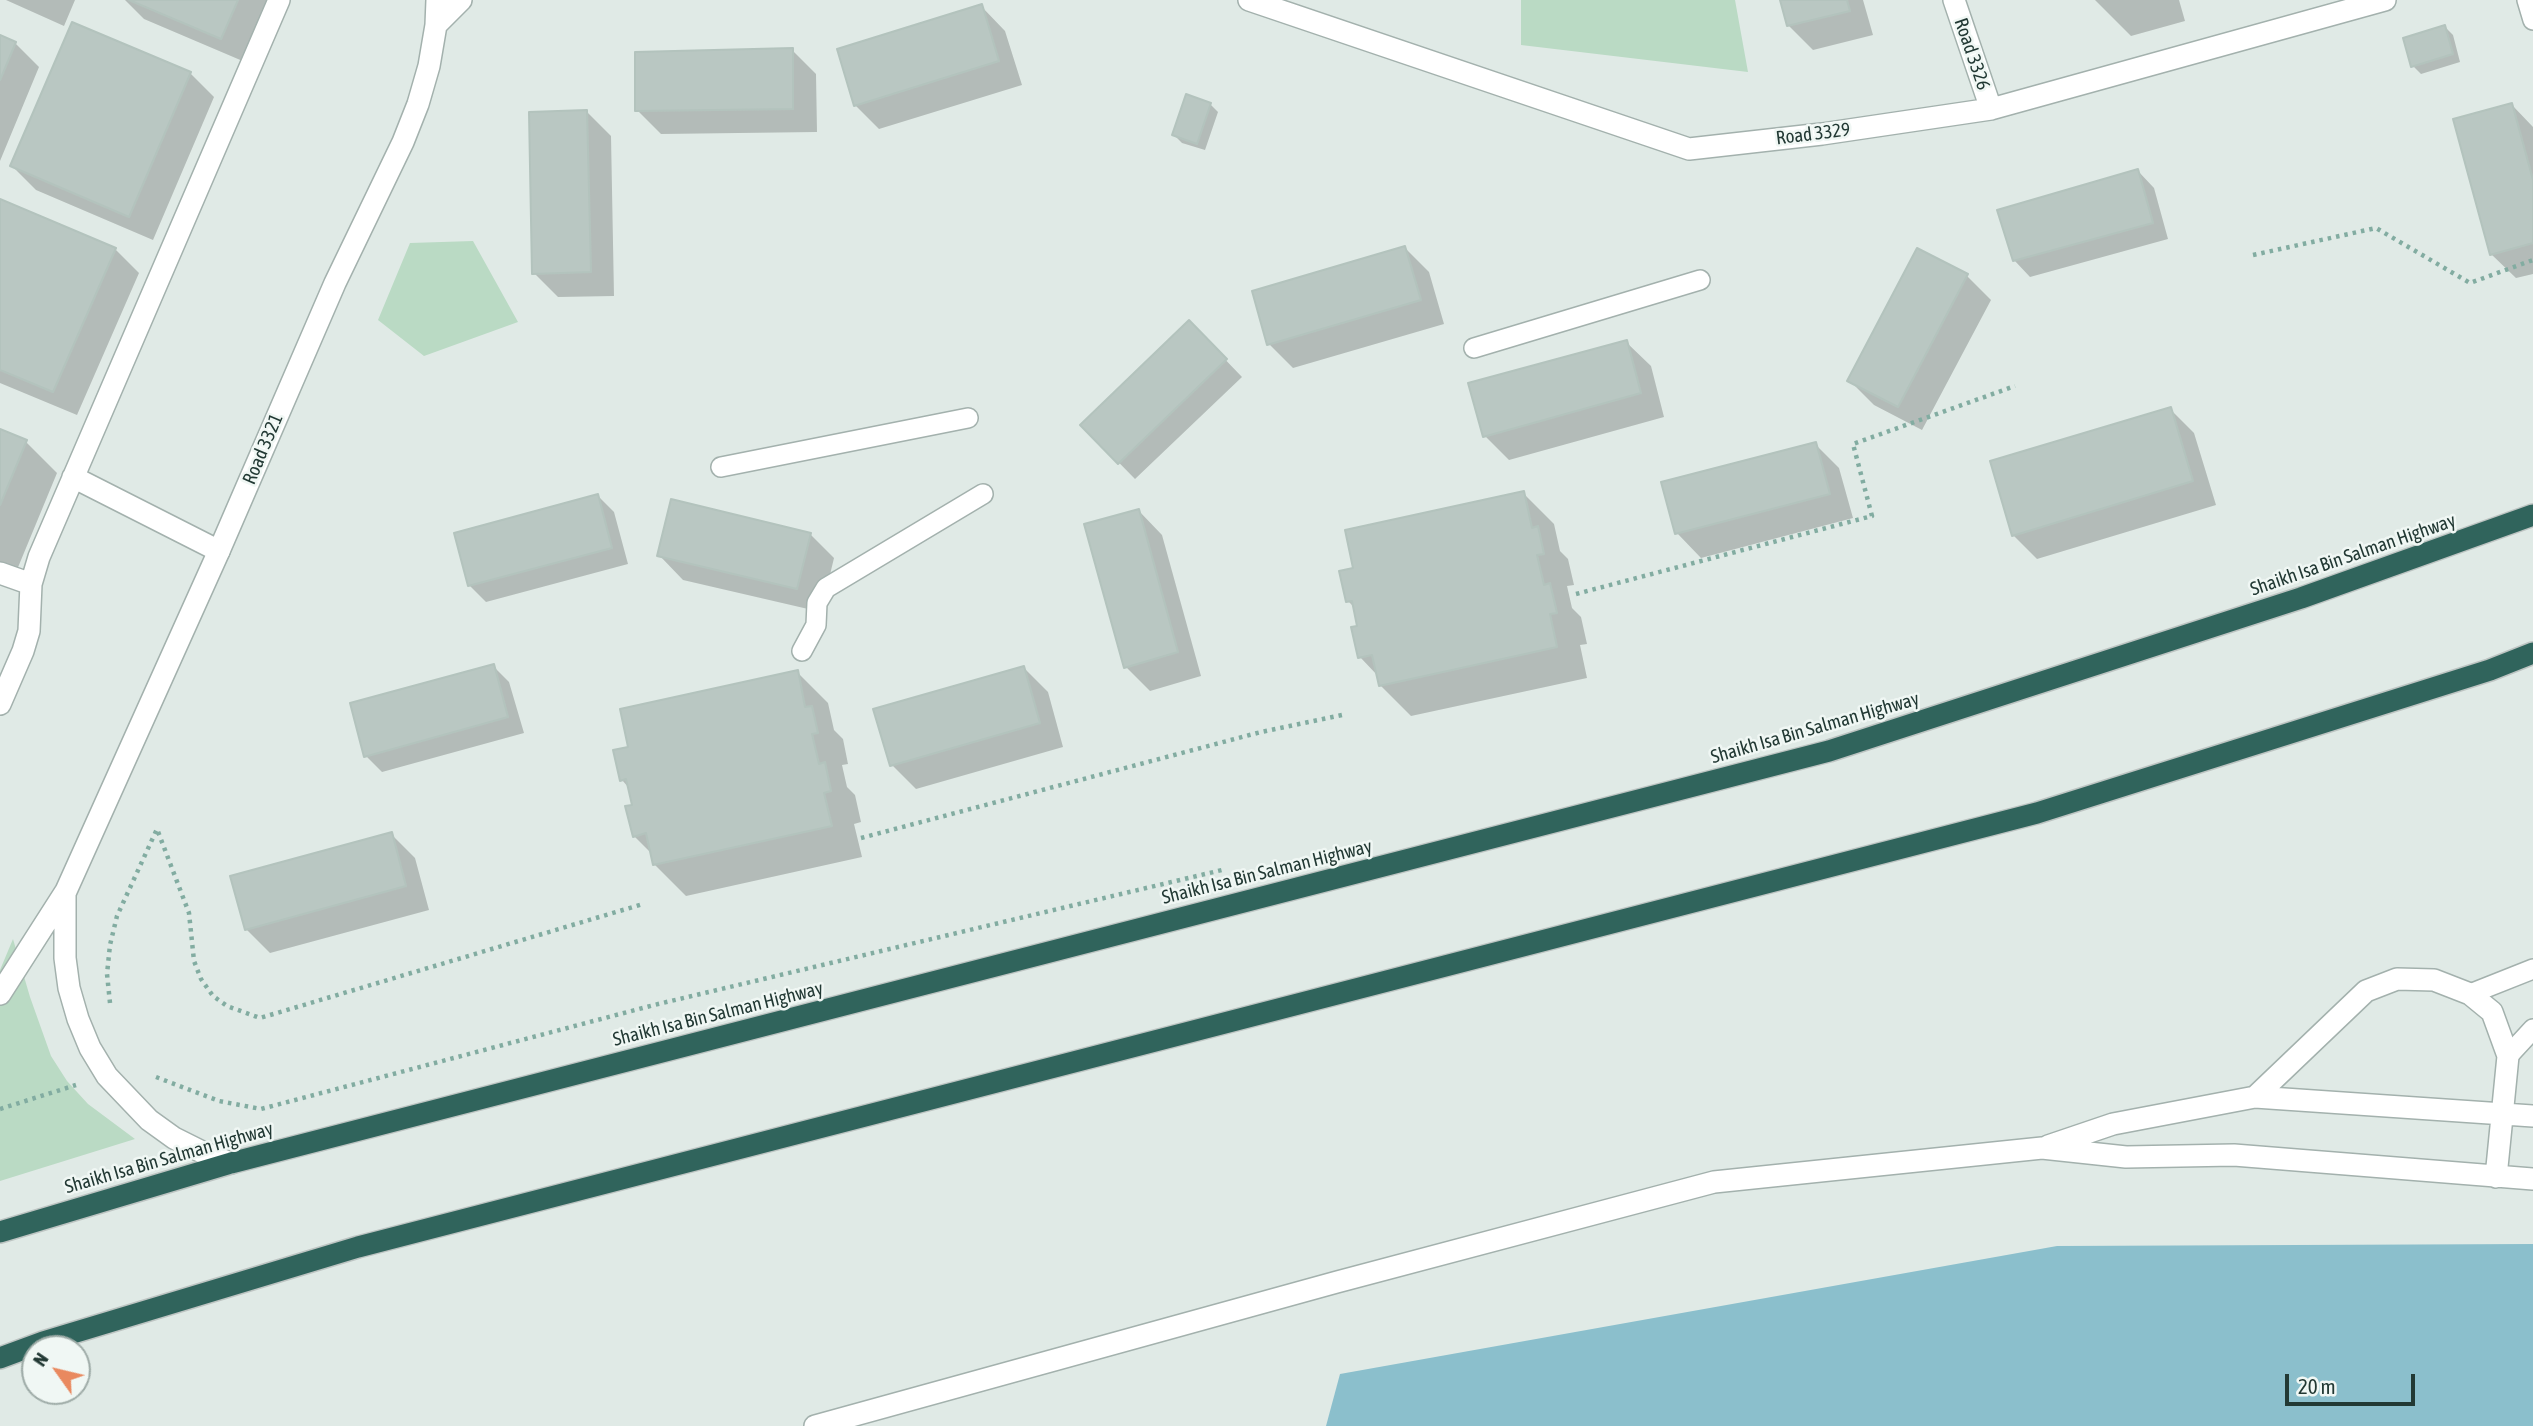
<!DOCTYPE html>
<style>
body{margin:0}
#map{position:relative;width:2533px;height:1426px;overflow:hidden;background:#e0eae6;font-family:"Asap Condensed",sans-serif}
canvas{display:block}
.north{position:absolute;left:21px;top:1335px;width:70px;height:70px;box-sizing:border-box;background:#f0f7f4;border:2px solid #9eaba7;border-radius:50%;rotate:304deg;font-size:19px;font-weight:700;line-height:28px;text-align:center;color:#223934}
.north::after{content:'';display:block;margin:auto;width:24px;height:32px;background:#e9895f;clip-path:polygon(50% 0,100% 100%,50% 72%,0 100%)}
.scale{position:absolute;left:2285px;top:1374px;width:130px;height:32px;box-sizing:border-box;border:4px solid #223934;border-top:0;padding-left:9px;font-size:21px;line-height:24px;white-space:nowrap;color:#223934;-webkit-text-stroke:5px #f0f7f4;paint-order:stroke}
</style>
<div id="map">
<canvas width="2533" height="1426"></canvas>
<div class="north">N</div>
<div class="scale">20 m</div>
</div>
<script>
const context = document.querySelector('canvas').getContext('2d');
context.lineJoin = 'round';
function fill(path, color) {
  context.fillStyle = color;
  context.fill(path, 'evenodd');
}
function toPath(rows) {
  const path = new Path2D();
  for (const r of rows) {
    path.moveTo(r[0], r[1]);
    for (let i = 2; i < r.length; i += 2) path.lineTo(r[i], r[i + 1]);
  }
  return path;
}
function stroke(path, color, width, dash) {
  context.strokeStyle = color;
  context.lineWidth = width;
  context.lineCap = dash ? 'butt' : 'round';
  context.setLineDash(dash || []);
  context.stroke(path);
}
function write(font, color, halo, rows, align = 'center') {
  context.font = font + ' "Asap Condensed",sans-serif';
  context.lineWidth = 5;
  context.setLineDash([]);
  context.textBaseline = 'middle';
  context.strokeStyle = halo;
  context.fillStyle = color;
  for (const [text, x, y, turn = 0] of rows) {
    context.save();
    context.translate(x, y);
    context.rotate((+turn || 0) * Math.PI / 180);
    context.textAlign = isNaN(turn) ? turn : align;
    if (halo) context.strokeText(text, 0, 0);
    context.fillText(text, 0, 0);
    context.restore();
  }
}
const green = toPath([
 [1521,0,1735,0,1748,72,1521,45],
 [473,241,518,322,424,356,378,320,410,243],
 [13,939,30,997,51,1056,67,1081,88,1104,135,1139,0,1181,0,970]
]);
const water = toPath([
 [2533,1244,2533,1426,1326,1426,1340,1374,2057,1246]
]);
const shadow = toPath([
 [6,0,75,0,64,26],
 [125,0,272,0,245,62,144,19],
 [1782,0,1863,0,1873,35,1813,50,1789,26],
 [2095,0,2179,0,2185,21,2131,36],
 [981,6,1005,31,1022,85,879,129,855,105],
 [2445,27,2453,35,2460,62,2421,74,2413,66],
 [0,37,15,43,39,67,0,161],
 [792,50,816,74,817,132,661,134,637,110],
 [190,73,214,97,153,240,36,190,12,166],
 [1210,104,1218,112,1205,150,1182,143,1174,135],
 [2512,105,2533,127,2533,274,2516,278,2491,254],
 [587,112,611,136,614,296,558,297,534,273],
 [2138,171,2154,188,2168,239,2030,277,2014,260],
 [0,201,115,249,139,273,77,415,0,383],
 [1405,248,1429,272,1444,324,1293,368,1269,344],
 [1967,276,1991,300,1922,430,1874,405,1850,381],
 [1189,322,1242,377,1135,479,1082,425],
 [1626,342,1651,366,1664,417,1509,460,1485,436],
 [2170,409,2194,433,2216,505,2037,559,2013,535],
 [0,431,26,442,57,473,14,577,0,571],
 [1815,444,1839,468,1853,518,1701,558,1677,533],
 [1523,493,1554,524,1560,551,1568,559,1574,585,1567,586,1572,608,1581,617,1587,644,1580,645,1587,678,1411,716,1380,685,1378,676,1360,657,1359,627,1355,608,1348,601,1355,569],
 [598,496,614,512,628,564,486,602,470,586,456,535],
 [1138,510,1162,535,1201,676,1150,691,1126,667],
 [810,534,834,558,821,612,683,580,659,555],
 [493,666,509,682,524,733,382,772,366,756],
 [1024,668,1048,692,1063,747,916,789,892,765],
 [797,672,828,703,834,730,843,739,848,764,842,765,847,787,855,795,861,822,854,824,862,857,686,896,654,864,652,854,634,836,634,806,629,788,622,780,630,749],
 [391,834,415,858,429,910,270,953,246,929]
]);
const building = toPath([
 [129,0,238,0,221,39,129,0],
 [1780,0,1847,0,1850,11,1787,26,1780,0],
 [982,4,999,61,854,106,837,49,982,4],
 [72,22,191,72,129,217,10,166,72,22],
 [2445,25,2453,54,2411,67,2403,38,2445,25],
 [0,35,16,42,0,80,0,35],
 [793,48,793,109,635,111,635,52,793,48],
 [1186,94,1211,103,1197,144,1172,135,1186,94],
 [2512,103,2533,180,2533,243,2490,255,2453,119,2512,103],
 [587,110,591,272,532,274,529,112,587,110],
 [2138,169,2153,223,2013,261,1997,210,2138,169],
 [0,199,116,248,53,392,0,370,0,199],
 [1405,246,1421,300,1267,345,1252,291,1405,246],
 [1917,248,1968,274,1898,407,1847,381,1917,248],
 [1189,320,1227,359,1118,464,1080,425,1189,320],
 [1627,340,1641,393,1483,437,1468,383,1627,340],
 [2171,407,2193,481,2012,536,1990,461,2171,407],
 [0,429,27,440,0,505,0,429],
 [1816,442,1830,494,1675,534,1661,482,1816,442],
 [1524,491,1532,528,1538,526,1544,554,1537,555,1544,585,1550,583,1557,613,1550,614,1557,647,1379,686,1372,655,1358,658,1351,627,1357,626,1352,601,1346,602,1339,571,1353,568,1345,530,1524,491],
 [598,494,612,548,468,586,454,533,598,494],
 [671,499,811,533,797,589,657,556,671,499],
 [1139,509,1178,652,1124,668,1084,524,1139,509],
 [494,664,508,717,364,757,350,703,494,664],
 [1024,666,1040,723,890,766,873,709,1024,666],
 [798,670,805,707,812,706,818,733,812,734,819,764,825,762,831,791,824,793,832,826,653,865,646,833,633,837,625,806,632,805,626,779,620,781,613,750,628,747,620,709,798,670],
 [392,832,406,886,245,930,230,876,392,832]
]);
const path = toPath([
 [2253,255,2376,228,2470,283,2533,260],
 [1576,594,1872,516,1853,444,2015,386],
 [861,838,1261,732,1342,715],
 [110,1003,107,974,110,945,117,916,157,829,189,913,194,961,201,979,213,996,227,1006,260,1018,643,904],
 [156,1077,219,1101,261,1109,654,1005,1222,870],
 [0,1109,76,1085]
]);
const service = toPath([
 [2527,0,2533,20],
 [1474,348,1700,280],
 [721,467,968,418],
 [802,651,816,625,817,603,826,588,983,494],
 [2470,994,2533,969],
 [2508,1056,2533,1029]
]);
const minor = toPath([
 [1249,0,1689,149,1822,134,1991,109,2385,0],
 [1954,0,1991,109],
 [73,477,219,551],
 [0,573,31,584],
 [0,704,23,651,29,631,31,584,39,557,279,0],
 [2255,1097,2366,991,2397,979,2434,980,2470,994,2492,1012,2508,1056,2496,1177],
 [2048,1146,2113,1124,2255,1097,2533,1116],
 [815,1426,1337,1282,1714,1182,2042,1148,2126,1157,2234,1155,2533,1179]
]);
const tertiary = toPath([
 [436,25,461,0],
 [65,893,65,958,69,988,78,1019,90,1048,107,1076,149,1120,174,1138,202,1152,231,1163],
 [0,994,66,891,219,551,335,283,403,142,418,104,429,66,436,25,437,0]
]);
const motorway = toPath([
 [0,1232,231,1163,1829,751,2301,598,2533,515],
 [0,1358,43,1342,358,1247,2037,813,2490,670,2533,653]
]);
const streetNames = [
 ["Road 3326",1972,54,71],
 ["Road 3329",1813,134,-7],
 ["Road 3321",263,449,-67],
 ["Shaikh Isa Bin Salman Highway",2353,555,-19],
 ["Shaikh Isa Bin Salman Highway",1815,728,-16],
 ["Shaikh Isa Bin Salman Highway",1267,872,-14],
 ["Shaikh Isa Bin Salman Highway",718,1014,-14],
 ["Shaikh Isa Bin Salman Highway",169,1158,-16]
];
fill(green, '#badac4');
fill(water, '#8bbfcc');
fill(shadow, '#0003');
fill(building, '#b9c7c2');
stroke(building, '#b3c3bd', 2);
stroke(service, '#a3b1ad', 22);
stroke(minor, '#a3b1ad', 24);
stroke(tertiary, '#a3b1ad', 24);
stroke(motorway, '#bdc4c2', 24);
stroke(path, '#82aca1', 4.5, [3.5, 5]);
stroke(service, '#fff', 19);
stroke(minor, '#fff', 21);
stroke(tertiary, '#fff', 21);
stroke(motorway, '#30645c', 21);
write('19px', '#223934', '#f0f7f4', streetNames);
</script>
